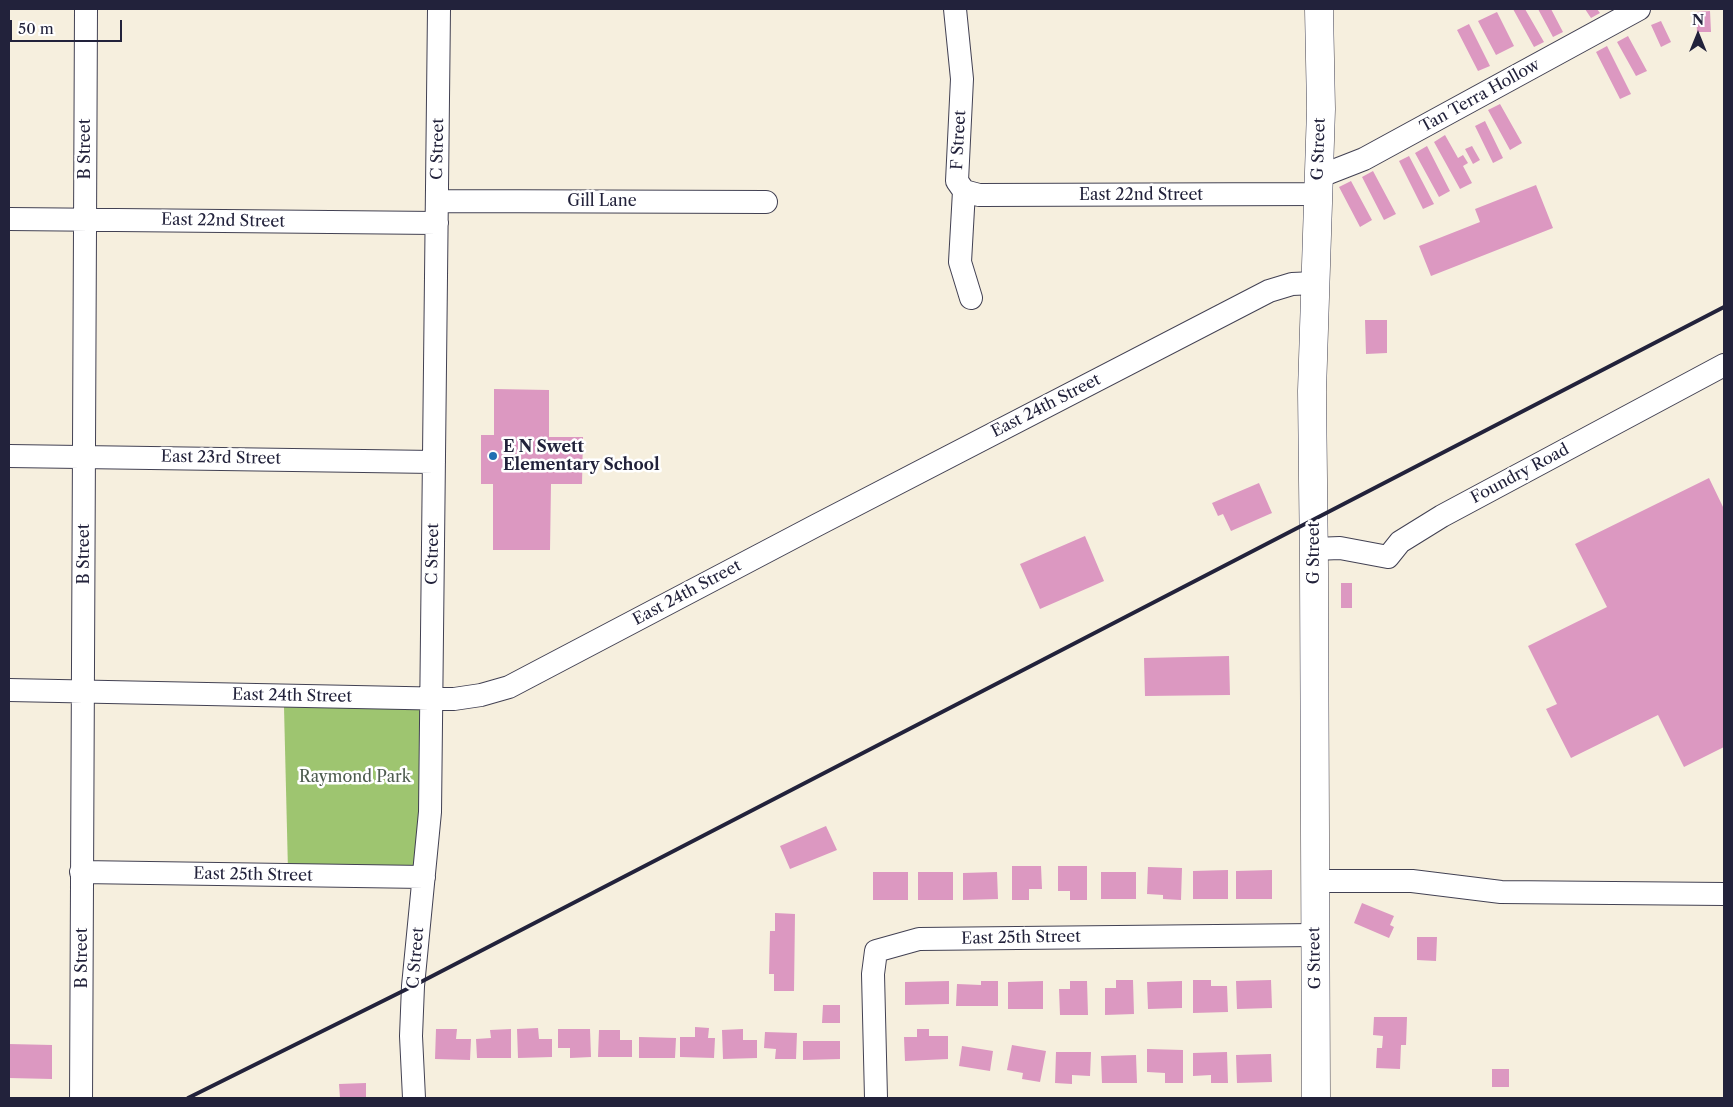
<!DOCTYPE html>
<style>
body{margin:0}
#map{position:relative;width:1733px;height:1107px;overflow:hidden;background:#f6efde;font-family:"Libre Caslon Text",serif}
canvas{display:block}
.frame{position:absolute;inset:0;border:10px solid #22223b;pointer-events:none}
.north{position:absolute;left:1673px;top:10px;width:50px;height:50px;-webkit-text-stroke:4px #fff;paint-order:stroke;rotate:0deg;font-size:14px;font-weight:700;line-height:20px;text-align:center;color:#22223b}
.north::after{content:'';display:block;margin:auto;width:18px;height:22px;background:#22223b;clip-path:polygon(50% 0,100% 100%,50% 72%,0 100%)}
.scale{position:absolute;left:10px;top:20px;width:112px;height:22px;box-sizing:border-box;border:2px solid #22223b;border-top:0;padding-left:6px;font-size:15px;line-height:18px;white-space:nowrap;color:#22223b;-webkit-text-stroke:4px #fff;paint-order:stroke}
</style>
<div id="map">
<canvas width="1733" height="1107"></canvas>
<div class="frame"></div>
<div class="north">N</div>
<div class="scale">50 m</div>
</div>
<script>
const context = document.querySelector('canvas').getContext('2d');
context.lineJoin = 'round';
function fill(path, color) {
  context.fillStyle = color;
  context.fill(path, 'evenodd');
}
function toPath(rows) {
  const path = new Path2D();
  for (const r of rows) {
    path.moveTo(r[0], r[1]);
    for (let i = 2; i < r.length; i += 2) path.lineTo(r[i], r[i + 1]);
  }
  return path;
}
function stroke(path, color, width, dash) {
  context.strokeStyle = color;
  context.lineWidth = width;
  context.lineCap = dash ? 'butt' : 'round';
  context.setLineDash(dash || []);
  context.stroke(path);
}
function write(font, color, halo, rows, align = 'center') {
  context.font = font + ' "Libre Caslon Text",serif';
  context.lineWidth = 5;
  context.setLineDash([]);
  context.textBaseline = 'middle';
  context.strokeStyle = halo;
  context.fillStyle = color;
  for (const [text, x, y, turn = 0] of rows) {
    context.save();
    context.translate(x, y);
    context.rotate((+turn || 0) * Math.PI / 180);
    context.textAlign = isNaN(turn) ? turn : align;
    if (halo) context.strokeText(text, 0, 0);
    context.fillText(text, 0, 0);
    context.restore();
  }
}
const green = toPath([
 [284,707,427,708,419,874,288,871]
]);
const building = toPath([
 [1513,9,1525,9,1544,42,1534,47],
 [1538,9,1551,9,1563,32,1553,37],
 [1585,9,1597,9,1600,13,1591,18],
 [1710,11,1711,32,1697,32,1696,12],
 [1497,12,1514,46,1496,55,1478,21],
 [1661,21,1671,42,1661,47,1651,25],
 [1469,24,1490,66,1478,71,1457,30],
 [1628,36,1647,71,1636,76,1617,42],
 [1607,46,1631,94,1620,99,1596,52],
 [1500,104,1522,143,1510,150,1488,110],
 [1485,121,1503,158,1493,163,1475,126],
 [1445,135,1458,158,1463,155,1468,163,1463,166,1472,183,1460,189,1434,142],
 [1427,146,1450,191,1439,197,1415,153],
 [1472,146,1480,160,1473,164,1465,149],
 [1409,156,1434,204,1423,209,1399,161],
 [1373,171,1396,214,1384,220,1362,177],
 [1351,181,1372,220,1360,227,1339,187],
 [1536,185,1553,228,1431,276,1419,246,1480,222,1475,209],
 [1365,320,1387,320,1387,353,1366,354],
 [494,389,549,390,549,437,583,437,582,484,551,484,550,550,493,550,493,484,481,484,481,435,494,435],
 [1709,478,1724,509,1724,747,1684,767,1658,715,1571,758,1546,709,1557,704,1528,646,1607,607,1575,544],
 [1259,483,1272,513,1231,531,1223,514,1218,516,1212,503],
 [1085,536,1104,581,1040,609,1020,564],
 [1341,583,1352,583,1352,608,1341,608],
 [1229,656,1230,695,1145,696,1144,658],
 [826,826,837,850,790,869,780,846],
 [1012,866,1041,866,1042,889,1029,889,1029,900,1012,900],
 [1058,866,1087,866,1087,900,1070,900,1070,891,1058,891],
 [1148,867,1182,868,1181,900,1163,899,1163,895,1147,894],
 [1228,870,1228,899,1193,899,1193,871],
 [1272,870,1272,899,1236,899,1236,871],
 [873,872,908,872,908,900,873,900],
 [918,872,953,872,953,900,918,900],
 [997,872,998,899,963,900,963,873],
 [1101,872,1136,872,1136,899,1101,899],
 [1362,903,1394,916,1390,925,1394,927,1389,938,1354,923],
 [775,913,795,914,794,991,774,991,774,974,769,974,770,931,775,931],
 [1417,937,1437,937,1436,961,1417,960],
 [1116,980,1133,980,1134,1014,1105,1015,1105,988,1116,988],
 [1193,980,1211,980,1211,986,1227,986,1228,1012,1193,1013],
 [1271,980,1272,1008,1237,1009,1236,981],
 [949,981,949,1004,905,1005,905,982],
 [981,981,998,981,998,1006,956,1006,957,984,981,985],
 [1043,981,1043,1009,1008,1009,1008,982],
 [1070,981,1087,981,1088,1015,1060,1015,1059,989,1070,989],
 [1182,981,1182,1008,1148,1009,1147,982],
 [823,1005,840,1005,840,1023,822,1023],
 [1374,1017,1407,1017,1406,1045,1401,1045,1400,1069,1376,1068,1377,1048,1382,1048,1383,1036,1373,1035],
 [695,1027,709,1028,708,1038,715,1038,714,1058,680,1057,680,1037,695,1037],
 [538,1028,539,1039,552,1039,552,1057,518,1058,517,1029],
 [436,1029,457,1029,456,1039,471,1039,470,1060,435,1059],
 [511,1029,511,1058,477,1058,476,1039,491,1038,490,1030],
 [558,1029,590,1029,591,1057,570,1058,570,1048,558,1048],
 [743,1029,743,1040,757,1040,757,1058,723,1059,722,1030],
 [917,1029,929,1029,929,1036,948,1036,948,1059,905,1061,904,1037,917,1037],
 [599,1030,620,1030,620,1040,632,1040,632,1057,598,1057],
 [765,1032,797,1033,796,1059,775,1059,776,1049,764,1048],
 [639,1037,676,1038,675,1058,639,1058],
 [803,1041,840,1041,840,1059,803,1060],
 [9,1044,52,1045,52,1079,9,1078],
 [1012,1045,1046,1051,1040,1082,1022,1079,1023,1073,1007,1070],
 [962,1046,993,1051,990,1071,959,1066],
 [1147,1049,1183,1050,1183,1083,1165,1083,1165,1073,1147,1072],
 [1056,1052,1091,1052,1090,1076,1072,1075,1072,1084,1055,1083],
 [1227,1052,1228,1083,1211,1083,1211,1075,1193,1076,1193,1053],
 [1271,1054,1272,1082,1237,1083,1236,1055],
 [1136,1055,1137,1083,1102,1083,1101,1056],
 [1492,1069,1509,1069,1509,1087,1492,1087],
 [366,1083,366,1098,340,1098,339,1084]
]);
const minor = toPath([
 [955,9,962,79,957,181,964,191,960,262,971,298],
 [1318,177,1364,159,1639,9],
 [964,191,979,195,1318,194],
 [437,201,766,202],
 [9,219,437,223],
 [9,456,434,462],
 [1314,549,1340,548,1388,557,1400,542,1442,516,1724,365],
 [9,690,454,699,481,695,509,687,817,525,1269,291,1292,284,1315,283],
 [81,872,424,877],
 [1314,881,1412,881,1501,892,1724,894],
 [81,1098,86,9],
 [414,1098,411,1036,413,986,430,812,439,9],
 [876,1098,873,974,876,951,919,939,1315,935]
]);
const major = toPath([
 [1316,1098,1314,568,1312,391,1321,109,1319,9]
]);
const rail = toPath([
 [188,1098,413,986,1724,307]
]);
const markers = [
 [493,456,5,"#1f6fb2"]
];
const streetNames = [
 ["Tan Terra Hollow",1480,96,-29],
 ["F Street",959,140,-87],
 ["B Street",85,149,-90],
 ["C Street",438,149,-89],
 ["G Street",1319,149,-88],
 ["East 22nd Street",1141,195],
 ["Gill Lane",602,201],
 ["East 22nd Street",223,221,1],
 ["East 24th Street",1046,406,-27],
 ["East 23rd Street",221,458,1],
 ["Foundry Road",1520,474,-28],
 ["G Street",1314,553,-90],
 ["B Street",84,554,-90],
 ["C Street",433,554,-89],
 ["East 24th Street",687,593,-28],
 ["East 24th Street",292,696,1],
 ["East 25th Street",253,875,1],
 ["East 25th Street",1021,938,-1],
 ["B Street",82,958,-90],
 ["C Street",416,958,-85],
 ["G Street",1315,958,-91]
];
const poiNames = [
 ["E N Swett",503,447],
 ["Elementary School",503,465]
];
const parkNames = [
 ["Raymond Park",355,777]
];
fill(green, '#9ec570');
fill(building, '#dc98c1');
stroke(minor, '#424153', 24);
stroke(major, '#424153', 29);
stroke(minor, '#fff', 22);
stroke(major, '#fff', 28);
stroke(rail, '#22223b', 4);
for (const [x, y, r, color] of markers) {
  const dot = new Path2D();
  dot.arc(x, y, r, 0, 2 * Math.PI);
  context.fillStyle = color;
  context.fill(dot);
  stroke(dot, '#fff', 2);
}
write('16px', '#22223b', '#fff', streetNames);
write('bold 16px', '#22223b', '#fff', poiNames, 'left');
write('16px', '#4d5b4e', '#fff', parkNames);
</script>
